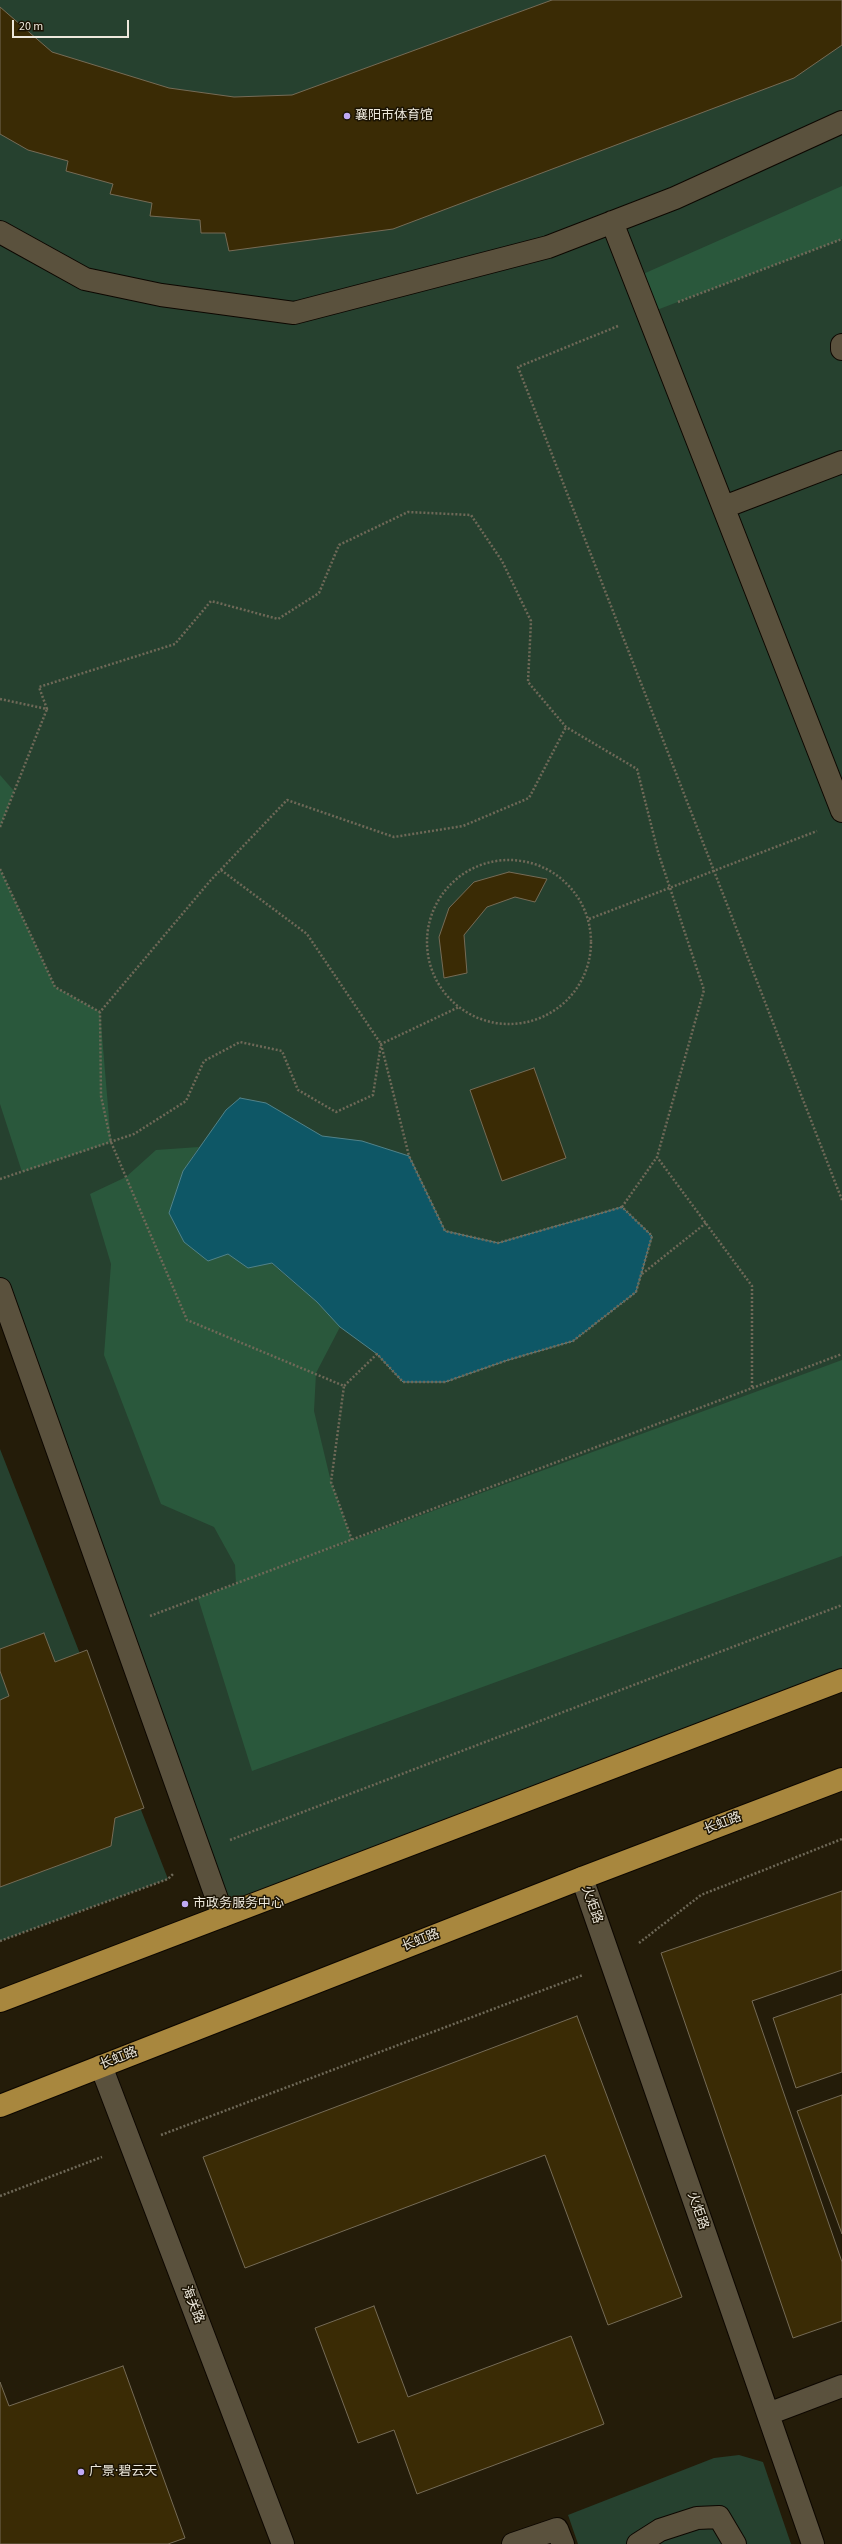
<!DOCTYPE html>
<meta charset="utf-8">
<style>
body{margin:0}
#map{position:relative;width:842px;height:2544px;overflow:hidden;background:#241c09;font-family:"Source Sans 3",sans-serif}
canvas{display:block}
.scale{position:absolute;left:12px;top:20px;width:117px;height:18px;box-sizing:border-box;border:2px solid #ede8dc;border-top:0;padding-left:5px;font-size:12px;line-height:14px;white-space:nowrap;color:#ede8dc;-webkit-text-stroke:3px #1b1303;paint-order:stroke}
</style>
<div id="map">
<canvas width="842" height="2544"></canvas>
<div class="scale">20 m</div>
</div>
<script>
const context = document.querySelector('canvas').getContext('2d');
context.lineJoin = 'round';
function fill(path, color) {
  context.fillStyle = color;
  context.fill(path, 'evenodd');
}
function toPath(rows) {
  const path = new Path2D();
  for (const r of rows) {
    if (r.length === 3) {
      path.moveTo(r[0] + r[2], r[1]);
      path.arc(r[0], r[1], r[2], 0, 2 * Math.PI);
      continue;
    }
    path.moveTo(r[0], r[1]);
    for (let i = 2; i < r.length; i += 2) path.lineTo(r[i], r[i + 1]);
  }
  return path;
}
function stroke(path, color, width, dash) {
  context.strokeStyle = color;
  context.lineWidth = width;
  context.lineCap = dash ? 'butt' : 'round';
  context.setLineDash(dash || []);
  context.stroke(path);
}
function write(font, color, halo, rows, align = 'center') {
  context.font = font + ' "Source Sans 3","Noto Sans SC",sans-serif';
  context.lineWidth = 3;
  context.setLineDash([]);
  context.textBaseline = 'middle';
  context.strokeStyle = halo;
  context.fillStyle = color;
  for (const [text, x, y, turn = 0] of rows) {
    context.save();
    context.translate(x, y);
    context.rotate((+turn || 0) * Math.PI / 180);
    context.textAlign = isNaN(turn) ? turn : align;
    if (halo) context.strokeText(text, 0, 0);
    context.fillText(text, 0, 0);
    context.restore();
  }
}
const green = toPath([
 [0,0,842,0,842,1680,223,1916,0,1290],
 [0,1449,168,1879,0,1941],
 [739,2455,763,2462,791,2544,578,2544,568,2515,714,2458]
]);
const forest = toPath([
 [842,186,842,239,649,313,634,278],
 [0,775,14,791,0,827],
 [0,869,55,987,100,1012,111,1142,22,1172,0,1104],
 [199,1147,183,1171,228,1253,248,1268,271,1263,317,1302,340,1327,316,1373,314,1411,331,1482,352,1540,297,1561,842,1360,842,1556,252,1771,198,1598,236,1584,235,1565,214,1527,161,1504,104,1355,111,1264,90,1194,126,1177,156,1150]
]);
const water = toPath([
 [240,1098,266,1103,322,1136,362,1141,409,1156,445,1231,498,1243,622,1207,652,1236,636,1292,573,1341,508,1360,445,1382,403,1382,377,1354,340,1327,317,1302,272,1263,248,1268,228,1254,208,1261,184,1242,169,1213,183,1171,226,1110,240,1098]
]);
const building = toPath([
 [552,0,842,0,842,45,794,78,393,229,229,251,225,233,201,233,200,220,150,216,152,203,110,194,113,184,66,171,68,161,28,150,0,134,0,7,52,52,169,88,234,97,292,95,552,0],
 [509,872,547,879,535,902,515,897,487,907,464,935,467,973,444,978,439,937,449,908,474,882,509,872],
 [534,1068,566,1158,502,1181,470,1090,534,1068],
 [44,1633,55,1662,87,1650,144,1808,115,1818,111,1846,0,1887,0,1700,9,1696,0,1671,0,1649,44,1633],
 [842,1891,842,1970,752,2001,842,2262,842,2321,793,2338,661,1953,842,1891],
 [842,1994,842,2072,796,2088,773,2018,842,1994],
 [577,2016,682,2297,608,2325,545,2155,245,2268,203,2157,577,2016],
 [842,2095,842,2234,797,2111,842,2095],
 [374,2306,408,2397,571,2336,604,2424,417,2494,394,2430,358,2443,315,2328,374,2306],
 [123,2366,185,2538,168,2544,0,2544,0,2382,9,2406,123,2366]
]);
const path = toPath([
 [678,302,842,239],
 [618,326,518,367,842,1200],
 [0,699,47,709,39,687,175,644,211,601,278,619,319,593,339,545,408,512,471,515,502,561,531,621,528,682,566,727,637,769,658,852,704,990,657,1157,752,1286,752,1388],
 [0,827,47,709],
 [509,942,82],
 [0,869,55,987,100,1012],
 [221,870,307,934,381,1044,409,1156,445,1231,498,1243,622,1207,652,1236,636,1292,573,1341,508,1360,445,1382,403,1382,377,1354,344,1386],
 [589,919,817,831],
 [0,1179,134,1134,186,1101,204,1061,240,1042,282,1051,298,1090,336,1112,373,1095,381,1044,459,1007],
 [622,1207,657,1157],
 [642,1274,706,1223],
 [352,1540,331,1482,344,1386,187,1320,111,1142,101,1096,100,1012,210,881,287,800,394,837,463,826,529,798,566,727],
 [150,1616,842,1354],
 [230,1840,842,1605],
 [0,1941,168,1879,173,1874],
 [639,1943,701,1895,842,1839],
 [161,2135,583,1975],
 [0,2196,102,2157]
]);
const minor = toPath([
 [612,222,842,811],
 [0,232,85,279,161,295,294,313,548,247,675,198,842,122],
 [842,345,842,349],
 [724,507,842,462],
 [0,1289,223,1916],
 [582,1878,813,2544],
 [101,2066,283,2544],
 [768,2414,842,2386],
 [513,2544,557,2529,563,2544],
 [638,2544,660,2530,697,2518,719,2517,735,2544]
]);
const highway = toPath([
 [0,2001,842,1680],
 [0,2106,582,1878,842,1779]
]);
const markers = [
 [347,116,4,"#bfa9f4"],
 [185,1904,4,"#bfa9f4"],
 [81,2472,4,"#bfa9f4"]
];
const poiNames = [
 ["襄阳市体育馆",355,116],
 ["市政务服务中心",193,1904],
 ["广景·碧云天",89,2472]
];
const streetNames = [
 ["长虹路",723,1824,-21],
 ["火炬路",591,1905,71],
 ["长虹路",421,1941,-21],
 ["长虹路",119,2059,-21],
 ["火炬路",697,2211,71],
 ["海关路",192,2305,69]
];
fill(green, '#26412f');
fill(forest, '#2a583c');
fill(water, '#0e5766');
stroke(water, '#518289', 1);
fill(building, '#3a2b05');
stroke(building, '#756b56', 1);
stroke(minor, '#0d0700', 24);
stroke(highway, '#0d0700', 24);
stroke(path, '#6f6958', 2.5, [2, 2]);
stroke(minor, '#5a513d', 22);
stroke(highway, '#a8873e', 22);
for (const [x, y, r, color] of markers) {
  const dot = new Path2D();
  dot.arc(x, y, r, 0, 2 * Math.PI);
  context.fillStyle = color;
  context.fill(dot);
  stroke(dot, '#1b1303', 1.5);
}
write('13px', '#ede8dc', '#1b1303', poiNames, 'left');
write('13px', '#ede8dc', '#1b1303', streetNames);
</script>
